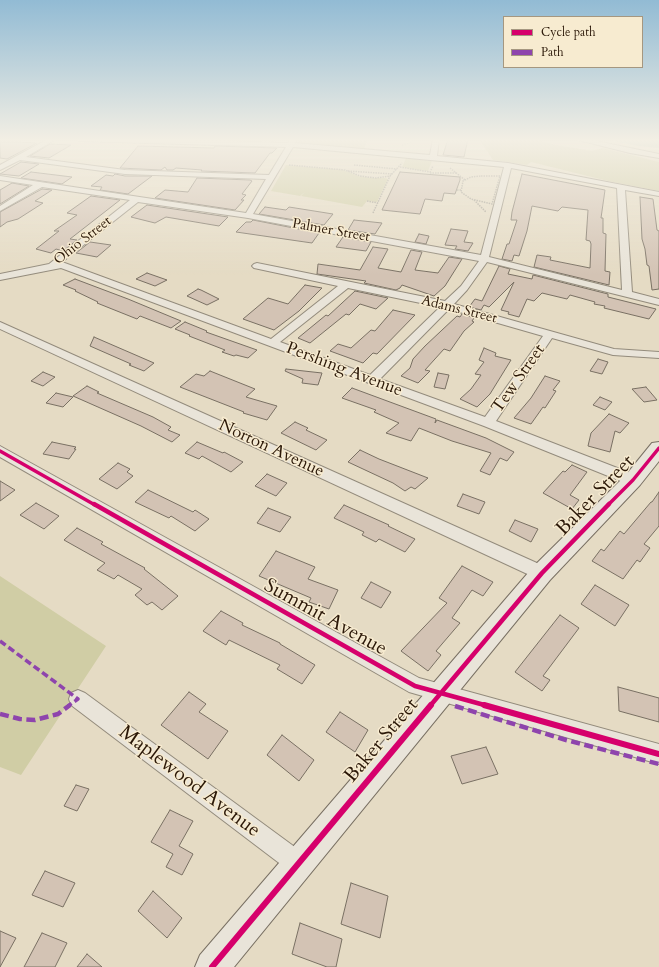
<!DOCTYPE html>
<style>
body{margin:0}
#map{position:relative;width:659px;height:967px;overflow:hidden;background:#e5dbc4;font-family:Cardo,serif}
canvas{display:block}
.legend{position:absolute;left:503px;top:16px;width:140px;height:52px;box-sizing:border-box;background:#f7ebd0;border:1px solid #a59780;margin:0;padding:5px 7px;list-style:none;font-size:12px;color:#2b1808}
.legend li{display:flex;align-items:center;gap:8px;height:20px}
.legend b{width:20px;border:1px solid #a59780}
</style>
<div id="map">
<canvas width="659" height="967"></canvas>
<ul class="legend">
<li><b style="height:5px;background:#d6006c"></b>Cycle path</li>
<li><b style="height:5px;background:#8e44ad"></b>Path</li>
</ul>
</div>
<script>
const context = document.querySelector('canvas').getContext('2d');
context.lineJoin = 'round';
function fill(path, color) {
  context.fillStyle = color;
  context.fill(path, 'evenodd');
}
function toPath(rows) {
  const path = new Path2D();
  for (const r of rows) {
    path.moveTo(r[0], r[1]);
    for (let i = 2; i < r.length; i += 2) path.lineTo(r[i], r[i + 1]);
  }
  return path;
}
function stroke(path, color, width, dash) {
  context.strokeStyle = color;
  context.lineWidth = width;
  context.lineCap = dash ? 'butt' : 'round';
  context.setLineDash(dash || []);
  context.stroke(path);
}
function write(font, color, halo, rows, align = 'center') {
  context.font = font + ' Cardo,serif';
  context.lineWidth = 3;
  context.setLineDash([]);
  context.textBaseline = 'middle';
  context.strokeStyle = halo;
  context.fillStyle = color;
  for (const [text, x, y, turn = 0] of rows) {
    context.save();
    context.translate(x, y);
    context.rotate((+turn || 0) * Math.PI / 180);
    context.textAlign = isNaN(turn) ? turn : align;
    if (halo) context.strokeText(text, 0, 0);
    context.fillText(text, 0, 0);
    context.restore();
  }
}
const green = toPath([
 [301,139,346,139,367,141,364,149,298,143],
 [479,139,536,139,556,145,592,151,603,148,659,162,659,191,608,181,531,162,527,165,493,160],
 [406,158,432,161,428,171,417,170,402,167],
 [286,165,344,170,358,176,372,178,385,178,388,179,377,202,367,201,362,207,301,196,305,192,300,196,271,191],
 [0,576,106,646,21,775,0,767]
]);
const water = toPath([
 [603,139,659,139,659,148,638,146]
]);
const building = toPath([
 [448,139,468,139,464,157,443,155,448,139],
 [0,142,19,142,37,143,7,159,0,158,0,142],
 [50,144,71,145,49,158,30,156,50,144],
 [138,146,214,148,215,146,277,148,272,153,270,153,255,173,201,171,202,170,176,168,173,170,167,170,165,167,161,170,120,168,138,146],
 [21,162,39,164,19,176,0,174,21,162],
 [31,172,72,177,62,184,21,178,31,172],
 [400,172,460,177,460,180,455,194,444,193,442,201,425,199,420,214,382,210,400,172],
 [115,174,125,176,152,176,128,194,100,190,102,187,91,186,106,175,113,176,115,174],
 [522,174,605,190,601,218,603,218,603,233,606,234,605,271,610,272,609,285,534,267,537,255,551,257,550,260,590,268,591,244,590,241,586,240,588,210,562,207,558,211,532,206,527,231,519,256,514,255,512,261,502,259,507,244,509,244,517,220,511,220,512,212,522,174],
 [197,178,250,180,252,181,242,194,246,195,241,200,244,200,235,210,155,198,165,190,188,192,197,178],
 [12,183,29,186,0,204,0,190,12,183],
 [42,189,52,190,35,201,43,203,18,219,7,222,0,227,0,212,42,189],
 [91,196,120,200,70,239,77,240,63,251,56,249,51,253,36,249,59,231,54,231,77,215,67,213,91,196],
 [640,197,653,199,657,230,659,231,659,289,652,290,649,266,647,265,645,249,642,239,640,197],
 [147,205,228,217,219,226,166,217,155,223,131,217,147,205],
 [265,207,286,210,289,207,333,214,324,225,259,214,265,207],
 [253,220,319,233,312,243,236,232,246,222,251,222,253,220],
 [354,220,382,223,375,234,348,230,354,220],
 [451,229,468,231,464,242,473,243,468,251,455,249,457,246,445,245,451,229],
 [419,234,429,236,426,244,415,242,419,234],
 [343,237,371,242,366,251,336,247,343,237],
 [90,242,111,245,97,257,76,253,90,242],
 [373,247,388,249,378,268,401,272,411,250,422,252,415,270,438,273,449,257,462,259,445,286,434,296,402,285,400,288,396,290,364,283,366,281,317,274,318,264,360,270,373,247],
 [499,266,510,269,508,274,532,279,533,275,608,294,608,297,656,309,649,319,604,308,605,306,594,304,595,302,570,295,567,299,542,293,534,301,527,299,519,317,508,314,509,312,501,310,514,282,489,307,484,305,481,310,469,307,475,299,482,301,499,266],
 [147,273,167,280,155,286,136,279,147,273],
 [75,279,128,299,181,321,171,328,140,316,137,319,97,303,98,302,75,291,76,290,63,285,75,279],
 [305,285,322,288,299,311,274,330,243,319,268,298,288,304,305,285],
 [198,289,201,290,219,299,207,305,187,296,198,289],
 [355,291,388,298,376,309,360,304,349,315,346,314,310,343,298,338,326,315,328,316,355,291],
 [393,310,415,315,377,354,373,353,363,363,330,351,338,344,351,348,371,330,375,331,393,310],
 [462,314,474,318,472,321,474,322,464,331,450,351,444,349,425,370,430,371,418,383,401,376,410,368,413,359,425,346,457,316,460,317,462,314],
 [185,322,207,331,206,332,257,350,248,358,236,355,234,356,222,352,225,350,189,336,190,335,175,329,185,322],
 [94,337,154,363,144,371,129,365,131,364,90,346,94,337],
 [484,348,496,353,495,356,511,360,490,394,477,407,460,399,471,389,481,375,475,374,484,362,479,360,484,348],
 [598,359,608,362,602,374,590,371,598,359],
 [286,369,322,373,318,385,302,383,303,379,285,371,286,369],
 [210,371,255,389,246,397,277,406,267,420,243,413,244,412,180,387,196,374,204,376,210,371],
 [43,372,55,377,43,386,31,381,43,372],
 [438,373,449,375,445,389,434,387,438,373],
 [545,376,560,381,553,390,556,391,545,408,543,407,531,424,514,418,531,398,545,376],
 [87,386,99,392,97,393,153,417,171,427,168,430,180,435,172,442,141,426,73,396,87,386],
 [646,387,657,400,644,402,632,389,646,387],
 [352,388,436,419,435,423,437,420,486,438,514,452,507,461,500,458,490,475,480,471,491,453,452,441,419,428,411,441,386,433,399,423,374,412,376,410,342,398,352,388],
 [56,393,73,397,63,407,46,403,56,393],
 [600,397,612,402,605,410,593,405,600,397],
 [609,414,629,423,620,433,615,431,610,452,588,446,591,433,609,414],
 [295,422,308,428,306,430,327,440,316,450,281,433,295,422],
 [52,442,76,447,74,449,76,449,69,459,43,454,52,442],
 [197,442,223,453,224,452,243,462,231,472,202,456,199,459,185,453,197,442],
 [360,450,379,459,428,478,415,489,411,487,405,491,393,483,348,462,360,450],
 [118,463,130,469,127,472,133,476,117,489,99,479,118,463],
 [572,465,587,472,570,495,579,500,572,509,543,493,563,471,565,472,572,465],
 [267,474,287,483,276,496,255,486,267,474],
 [0,481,15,490,0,501,0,481],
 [148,490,193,512,195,510,209,519,195,531,171,516,169,518,135,502,148,490],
 [659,492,659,526,644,544,650,548,640,562,637,560,623,579,592,561,601,549,604,551,620,531,624,534,651,502,652,502,659,492],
 [463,494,485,502,479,514,457,506,463,494],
 [36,503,59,516,44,529,20,515,36,503],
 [344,505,389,525,388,526,415,539,405,552,379,539,376,542,362,535,364,532,334,518,344,505],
 [268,508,291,517,280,532,257,523,268,508],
 [515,520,538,529,531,542,509,531,515,520],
 [77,528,103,542,101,544,145,568,144,569,178,596,162,610,152,602,147,605,135,595,142,589,118,575,114,579,97,570,105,563,64,540,77,528],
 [276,551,315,567,308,579,338,590,329,609,309,602,311,598,259,576,276,551],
 [462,566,493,582,483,596,472,590,452,618,460,623,436,651,441,655,428,671,401,651,447,603,439,598,462,566],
 [371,582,391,592,381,608,361,598,371,582],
 [595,585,629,605,615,626,581,604,595,585],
 [221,611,243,623,242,625,280,643,280,644,315,665,302,684,277,669,280,665,229,640,226,645,203,631,221,611],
 [560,615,579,628,543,676,550,680,542,691,515,672,560,615],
 [618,687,659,698,659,722,619,711,618,687],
 [189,692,206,704,199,712,228,731,208,759,161,725,189,692],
 [340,712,368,730,355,752,326,732,340,712],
 [282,735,314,760,299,781,267,755,282,735],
 [486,747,498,774,462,784,451,756,486,747],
 [76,785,89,789,77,811,64,806,76,785],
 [170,810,193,821,179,846,193,854,182,875,166,867,173,854,151,842,170,810],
 [45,871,75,883,63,907,32,895,45,871],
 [351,883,388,896,380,938,341,924,351,883],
 [153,891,182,918,167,938,138,911,153,891],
 [300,923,342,939,336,967,327,967,292,954,300,923],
 [0,931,16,938,0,967,0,931],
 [42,933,67,943,55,967,24,967,42,933],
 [87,954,102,967,77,967,87,954]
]);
const path = toPath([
 [349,140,369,141],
 [410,140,418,139],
 [402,145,410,143,410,139],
 [289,165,345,170,360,176,376,178,390,176,402,163],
 [354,165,397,169],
 [400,167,430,172,433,166],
 [450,168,465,180],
 [348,171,393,174],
 [430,173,457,173],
 [481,176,500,176,492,204,471,199,461,192,463,181,471,177,481,176],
 [457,190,461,190],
 [474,200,486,212],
 [367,201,378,203],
 [373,213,390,176]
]);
const street = toPath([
 [48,139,56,139,26,157,125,170,269,175,286,147,78,141,75,139,157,139,288,143,291,139,297,139,295,143,430,155,433,139,439,139,437,156,508,163,659,192,659,196,625,190,632,292,659,299,659,305,487,262,467,290,454,304,614,349,659,352,659,358,613,355,552,338,496,421,638,476,640,480,638,484,633,485,628,484,484,426,61,268,0,280,0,274,49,264,130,200,42,187,0,211,0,206,33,185,0,180,0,176,246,213,266,179,125,174,20,160,0,170,0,165,48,139],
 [293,147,504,167,481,255,253,214,293,147],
 [511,168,617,188,622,290,489,257,511,168],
 [138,202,248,218,479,261,461,286,445,301,257,263,254,264,252,266,254,268,338,286,271,339,62,262,138,202],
 [348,288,440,307,370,375,280,342,348,288],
 [449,309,543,336,485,417,380,379,449,309],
 [574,139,587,139,659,154,659,158,630,153,574,139],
 [0,322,548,568,550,573,548,578,542,580,536,578,0,329,0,322],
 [0,446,419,678,659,744,659,764,409,692,0,457,0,446],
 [78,690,85,693,307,856,310,864,307,872,299,875,291,872,71,705,69,699,71,693,78,690]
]);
const secondary = toPath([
 [659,442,659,461,640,485,550,580,234,967,195,967,200,955,534,566,626,475,652,443,659,442]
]);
const quietFar1 = toPath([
 [0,641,78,699,68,706]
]);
const quiet = toPath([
 [455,706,566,740,659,764],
 [0,714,20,719,35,720,58,714,70,705]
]);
const cyclewayFar2 = toPath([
 [0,451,95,505],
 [608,505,633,480,659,448]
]);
const cyclewayFar1 = toPath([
 [94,504,415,686,488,706],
 [430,706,542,573,609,504]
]);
const cycleway = toPath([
 [484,705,659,754],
 [212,967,431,705]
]);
const farStreetnames = [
 ["Palmer Street",331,231,10],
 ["Ohio Street",83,241,-38],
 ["Adams Street",459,310,14]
];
const streetNames = [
 ["Pershing Avenue",344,370,21],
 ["Tew Street",519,379,-55],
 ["Norton Avenue",271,449,25]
];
const nearStreetnames = [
 ["Baker Street",596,496,-46],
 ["Summit Avenue",325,618,29],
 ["Baker Street",382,741,-50],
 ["Maplewood Avenue",189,782,37]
];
fill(green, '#d0cda5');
fill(water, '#b1c6b7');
fill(building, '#d3c3b4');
stroke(building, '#797063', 1);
stroke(street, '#938b7c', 2);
stroke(secondary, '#797063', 2);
stroke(path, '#a49f94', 1.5, [1.5, 1]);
fill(street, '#e9e4d9');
fill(secondary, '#e9e4d9');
stroke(quietFar1, '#8e44ad', 3.5, [7, 3.5]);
stroke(quiet, '#8e44ad', 4.5, [9, 4.5]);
stroke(cyclewayFar2, '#d6006c', 3.5);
stroke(cyclewayFar1, '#d6006c', 4.5);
stroke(cycleway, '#d6006c', 6);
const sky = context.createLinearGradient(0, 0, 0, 275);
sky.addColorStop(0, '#92bbd4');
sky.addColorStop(0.51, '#f3efe4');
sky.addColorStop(1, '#f3efe400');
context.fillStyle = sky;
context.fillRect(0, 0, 659, 275);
write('14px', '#2b1808', '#f7ebd0', farStreetnames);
write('17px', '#2b1808', '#f7ebd0', streetNames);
write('20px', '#2b1808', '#f7ebd0', nearStreetnames);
</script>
